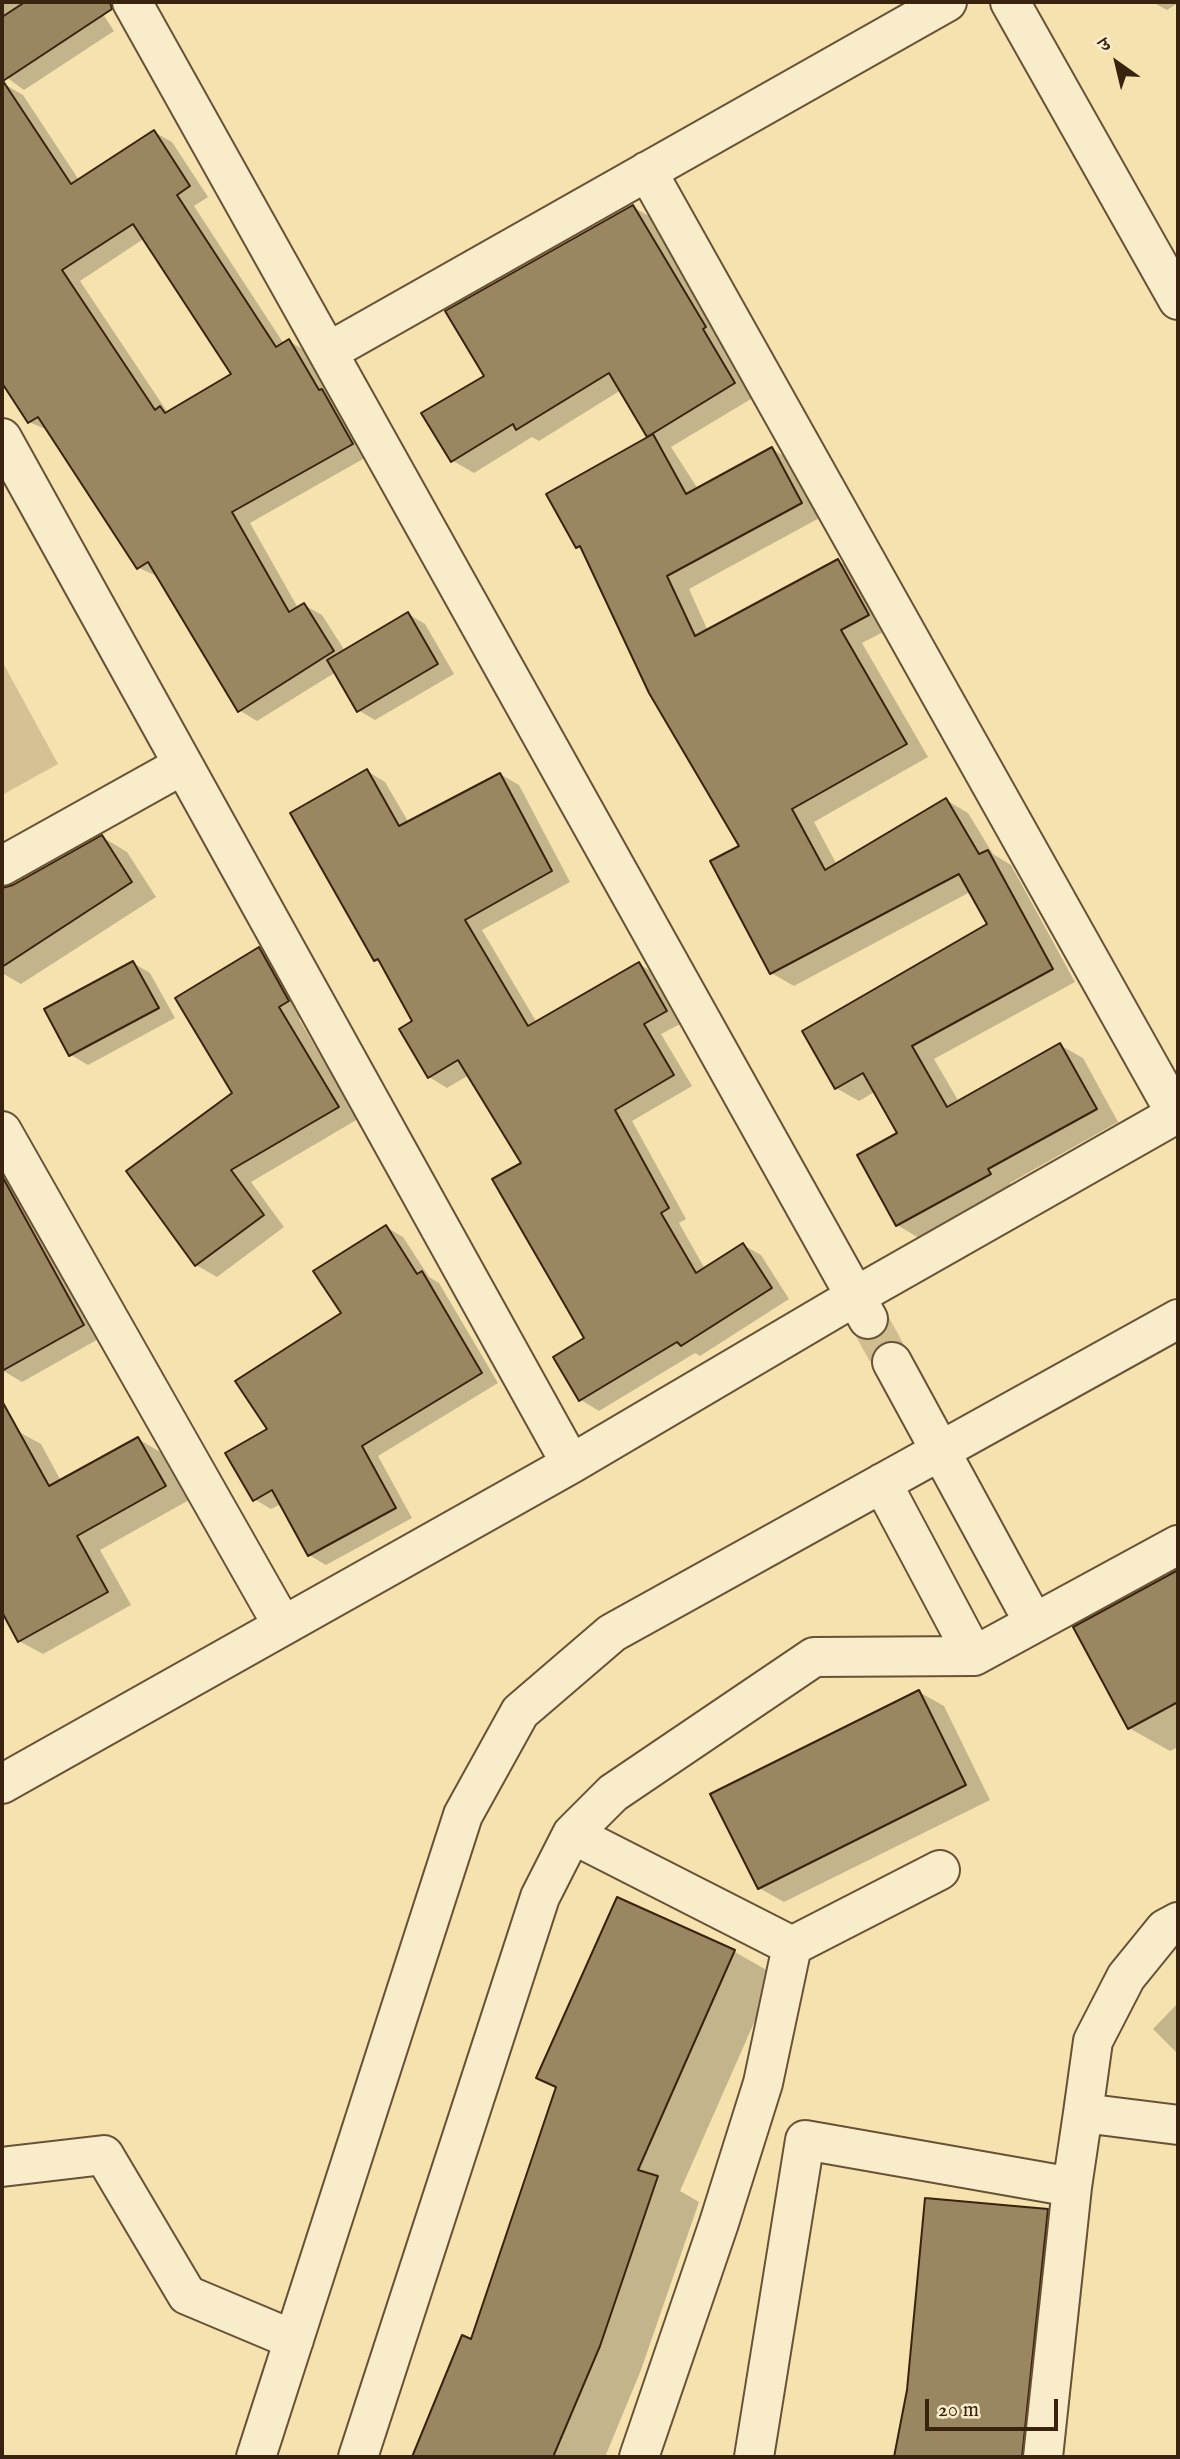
<!DOCTYPE html>
<meta charset="utf-8">
<style>
body{margin:0}
#map{position:relative;width:1180px;height:2459px;overflow:hidden;background:#f5e2af;font-family:"IM FELL English","Noto Serif Devanagari",serif}
canvas{display:block}
.frame{position:absolute;inset:0;border:4px solid #39220e;pointer-events:none}
.north{position:absolute;left:1082px;top:28px;width:70px;height:70px;-webkit-text-stroke:5px #f8eccb;paint-order:stroke;rotate:326deg;font-size:19px;font-weight:700;line-height:28px;text-align:center;color:#39220e}
.north::after{content:'';display:block;margin:auto;width:24px;height:32px;background:#39220e;clip-path:polygon(50% 0,100% 100%,50% 72%,0 100%)}
.scale{position:absolute;left:925px;top:2399px;width:133px;height:32px;box-sizing:border-box;border:4px solid #39220e;border-top:0;padding-left:9px;font-size:21px;line-height:24px;white-space:nowrap;color:#39220e;-webkit-text-stroke:5px #f8eccb;paint-order:stroke}
</style>
<div id="map">
<canvas width="1180" height="2459"></canvas>
<div class="frame"></div>
<div class="north">उ</div>
<div class="scale">20 m</div>
</div>
<script>
const context = document.querySelector('canvas').getContext('2d');
context.lineJoin = 'round';
function fill(path, color) {
  context.fillStyle = color;
  context.fill(path, 'evenodd');
}
function toPath(rows) {
  const path = new Path2D();
  for (const r of rows) {
    path.moveTo(r[0], r[1]);
    for (let i = 2; i < r.length; i += 2) path.lineTo(r[i], r[i + 1]);
  }
  return path;
}
function stroke(path, color, width, dash) {
  context.strokeStyle = color;
  context.lineWidth = width;
  context.lineCap = dash ? 'butt' : 'round';
  context.setLineDash(dash || []);
  context.stroke(path);
}
const green = toPath([
 [2,661,58,764,2,795]
]);
const shadow = toPath([
 [2,2,95,2,114,31,24,90,2,74],
 [1152,2,1178,2,1178,3,1167,10],
 [4,84,23,95,79,180,154,132,172,142,208,197,194,206,284,344,289,341,307,352,370,455,250,523,298,608,304,605,322,615,345,651,408,614,425,624,454,674,375,720,358,710,336,672,257,721,239,710,159,577,139,568,50,431,29,422,2,380,2,364,19,353,2,327],
 [145,238,233,374,168,413,80,281],
 [633,207,654,219,756,396,671,447,698,489,772,449,794,462,823,516,689,589,708,631,838,561,861,574,891,628,862,643,928,757,814,822,837,865,946,800,968,813,993,854,1011,865,1075,982,934,1059,959,1102,1060,1045,1083,1058,1118,1122,1010,1183,1012,1187,919,1238,897,1225,900,1134,876,1091,859,1101,836,1088,989,925,970,892,794,986,771,973,741,846,583,550,578,547,651,437,621,390,539,441,532,437,474,473,453,461,486,376],
 [367,771,385,782,409,823,500,774,519,785,570,882,482,930,537,1023,639,964,657,975,684,1022,661,1034,692,1086,632,1121,686,1219,679,1223,705,1269,743,1245,761,1255,789,1299,700,1356,695,1353,599,1411,581,1400,555,1358,586,1339,523,1164,469,1075,447,1088,429,1077,415,1022,382,964,375,960],
 [102,837,127,852,156,897,21,984,2,973,2,887,13,887],
 [260,949,280,961,309,1013,299,1019,358,1119,251,1182,284,1227,217,1277,196,1265,234,1094],
 [133,963,150,973,175,1018,88,1065,71,1055],
 [2,1155,102,1337,22,1382,2,1370],
 [386,1227,403,1237,429,1277,439,1283,498,1383,378,1456,412,1518,326,1565,309,1555,281,1504,271,1509,254,1499,269,1430,344,1314],
 [17,1431,41,1444,61,1481,138,1439,162,1453,189,1500,100,1550,131,1605,43,1654,19,1641,2,1609,2,1439],
 [1178,1572,1178,1747,1170,1751,1129,1728,1075,1628],
 [919,1692,944,1706,990,1800,784,1902,759,1888],
 [618,1900,735,1952,775,1975,680,2191,699,2202,641,2370,605,2457,414,2457,463,2338,472,2342,558,2089,538,2078],
 [1178,2003,1178,2054,1153,2029],
 [1047,2211,1088,2234,1064,2457,896,2457,909,2390]
]);
const building = toPath([
 [25,2,110,2,112,9,3,81,71,184,154,130,190,186,177,195,276,347,289,339,319,390,322,389,353,444,232,512,289,612,304,603,334,651,238,712,148,562,137,569,38,417,28,423,2,383,2,17,25,2],
 [133,224,231,374,165,413,160,406,155,410,62,270,133,224],
 [633,205,706,327,703,329,735,383,647,437,609,373,516,430,513,424,451,462,421,413,484,376,445,311,633,205],
 [653,434,686,494,772,447,802,503,667,576,695,636,838,559,869,615,841,630,907,744,792,809,825,870,946,798,979,854,988,850,1053,969,912,1046,947,1107,1060,1043,1097,1109,988,1169,991,1174,896,1226,857,1155,897,1133,863,1073,835,1089,802,1031,987,924,959,874,770,974,710,861,739,846,649,693,580,546,576,548,546,494,653,434],
 [408,612,438,664,357,712,327,660,408,612],
 [367,769,399,826,500,773,552,871,465,920,528,1026,639,962,667,1011,644,1024,674,1075,615,1110,669,1208,661,1213,696,1273,743,1243,772,1288,681,1346,677,1342,579,1401,553,1357,584,1338,492,1179,521,1163,458,1060,428,1078,399,1029,412,1021,378,959,374,961,290,813,367,769],
 [102,835,132,882,2,967,2,888,13,885,102,835],
 [259,947,289,1001,279,1007,339,1107,231,1170,264,1215,195,1266,126,1171,232,1093,175,998,259,947],
 [133,961,159,1008,69,1056,44,1009,133,961],
 [2,1176,84,1325,2,1371,2,1176],
 [386,1225,417,1274,422,1271,482,1373,362,1446,396,1508,308,1556,272,1490,253,1501,225,1453,267,1429,235,1381,341,1313,313,1271,386,1225],
 [2,1401,49,1486,138,1437,166,1486,77,1536,108,1592,18,1642,2,1612,2,1401],
 [1178,1570,1178,1702,1128,1729,1073,1627,1178,1570],
 [919,1690,966,1785,758,1889,710,1794,919,1690],
 [617,1897,735,1950,638,2170,658,2176,600,2346,553,2457,412,2457,462,2335,471,2339,556,2087,536,2078,617,1897],
 [925,2198,1048,2209,1022,2457,894,2457,907,2390,925,2198]
]);
const minorTunnel = toPath([
 [868,1319,892,1362]
]);
const minor = toPath([
 [132,2,868,1319],
 [1010,2,1178,300],
 [647,171,1176,1114],
 [328,352,947,2],
 [2,438,571,1464],
 [2,866,181,766],
 [2,1131,283,1626],
 [892,1362,1034,1623],
 [882,1483,974,1656],
 [2,1784,571,1464,856,1296,1178,1113],
 [572,1834,792,1946],
 [1178,1922,1165,1929,1126,1977,1093,2041,1083,2113,1178,2125],
 [2,2167,104,2155,187,2295,294,2340],
 [256,2457,463,1815,520,1712,612,1633,1178,1319],
 [358,2457,540,1897,572,1834,613,1793,814,1657,974,1656,1178,1545],
 [639,2457,719,2223,763,2083,792,1946,940,1870],
 [754,2457,805,2140,1072,2187],
 [1043,2457,1072,2187,1083,2113]
]);
fill(green, '#d5c194');
fill(shadow, '#0003');
fill(building, '#9b8662');
stroke(building, '#39220e', 2);
stroke(minorTunnel, '#cfbc8f', 38, [38, 19]);
stroke(minor, '#685236', 42);
stroke(minor, '#f8eccb', 38);
</script>
